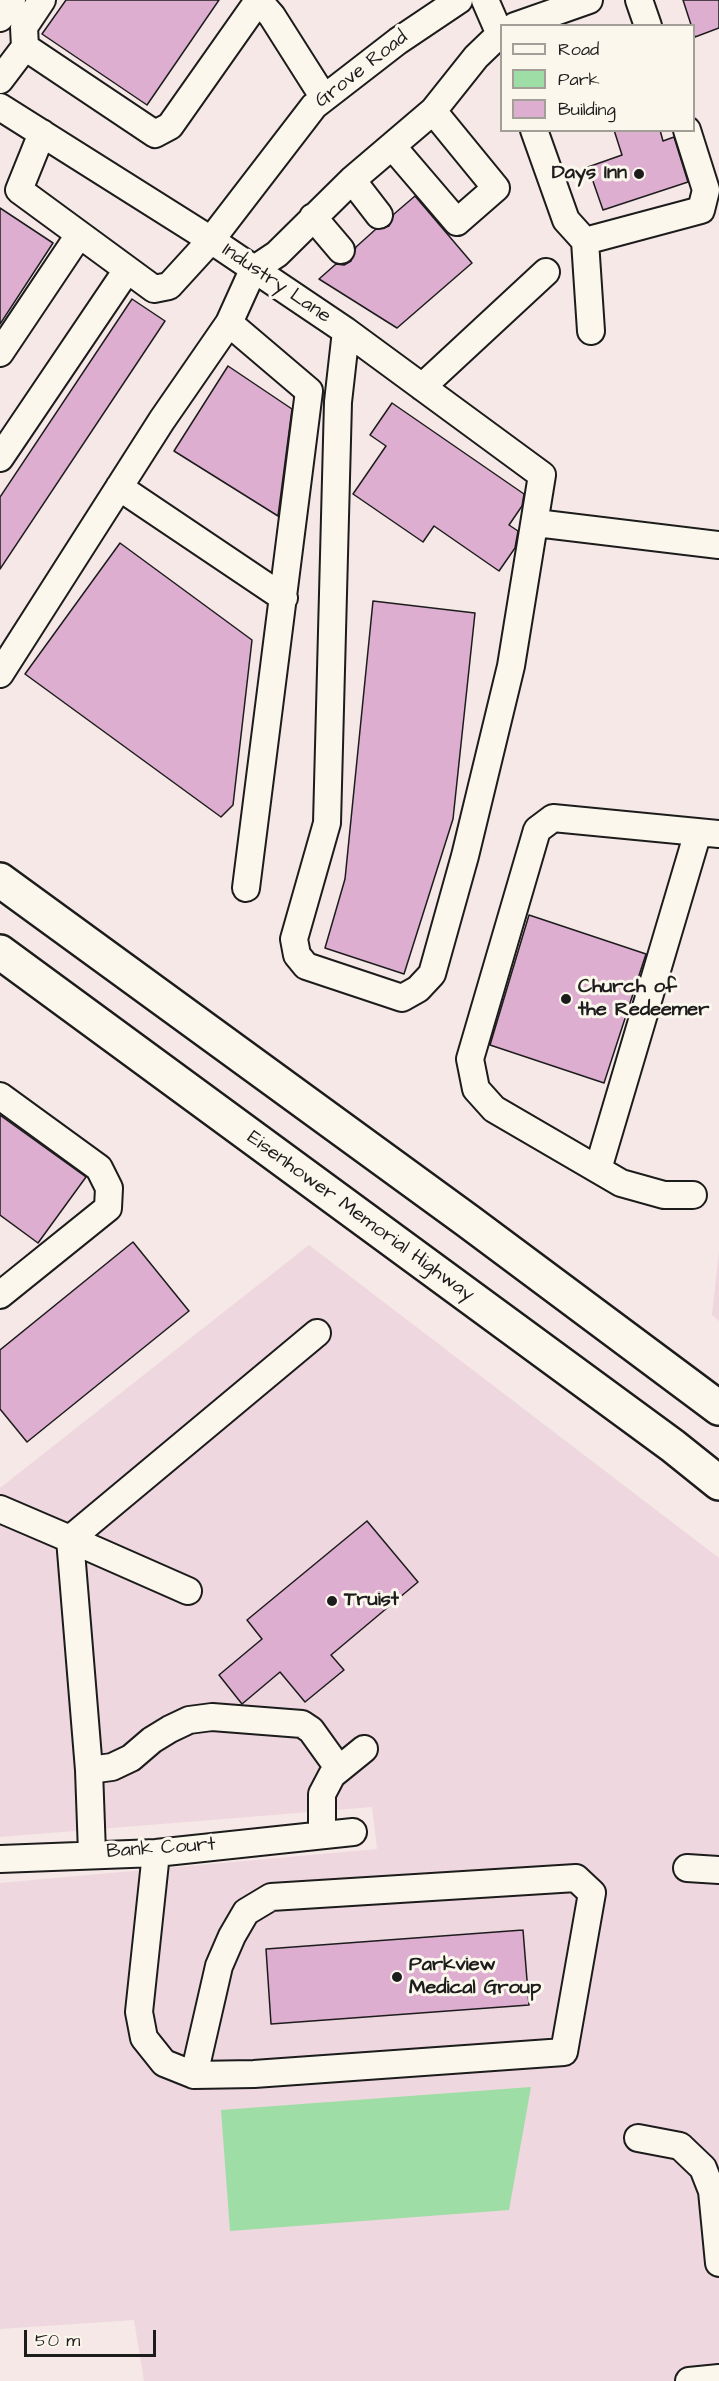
<!DOCTYPE html>
<style>
body{margin:0}
#map{position:relative;width:719px;height:2381px;overflow:hidden;background:#f5e8e6;font-family:"Architects Daughter",sans-serif}
canvas{display:block}
.legend{position:absolute;left:500px;top:24px;width:195px;height:108px;box-sizing:border-box;background:#fbf7ec;border:2px solid #a29f99;margin:0;padding:8px 10px;list-style:none;font-size:18px;color:#1c1c1c}
.legend li{display:flex;align-items:center;gap:12px;height:30px}
.legend b{width:30px;border:2px solid #a29f99}
.scale{position:absolute;left:24px;top:2330px;width:132px;height:27px;box-sizing:border-box;border:3px solid #1c1c1c;border-top:0;padding-left:8px;font-size:18px;line-height:21px;white-space:nowrap;color:#1c1c1c;-webkit-text-stroke:4px #fbf7ec;paint-order:stroke}
</style>
<div id="map">
<canvas width="719" height="2381"></canvas>
<ul class="legend">
<li><b style="height:8px;background:#fbf7ec"></b>Road</li>
<li><b style="height:16px;background:#9edda5"></b>Park</li>
<li><b style="height:16px;background:#ddaed0"></b>Building</li>
</ul>
<div class="scale">50 m</div>
</div>
<script>
const context = document.querySelector('canvas').getContext('2d');
context.lineJoin = 'round';
function fill(path, color) {
  context.fillStyle = color;
  context.fill(path, 'evenodd');
}
function toPath(rows) {
  const path = new Path2D();
  for (const r of rows) {
    path.moveTo(r[0], r[1]);
    for (let i = 2; i < r.length; i += 2) path.lineTo(r[i], r[i + 1]);
  }
  return path;
}
function stroke(path, color, width, dash) {
  context.strokeStyle = color;
  context.lineWidth = width;
  context.lineCap = dash ? 'butt' : 'round';
  context.setLineDash(dash || []);
  context.stroke(path);
}
function write(font, color, halo, rows, align = 'center') {
  context.font = font + ' "Architects Daughter",sans-serif';
  context.lineWidth = 6;
  context.setLineDash([]);
  context.textBaseline = 'middle';
  context.strokeStyle = halo;
  context.fillStyle = color;
  for (const [text, x, y, turn = 0] of rows) {
    context.save();
    context.translate(x, y);
    context.rotate((+turn || 0) * Math.PI / 180);
    context.textAlign = isNaN(turn) ? turn : align;
    if (halo) context.strokeText(text, 0, 0);
    context.fillText(text, 0, 0);
    context.restore();
  }
}
const built = toPath([
 [309,1245,719,1558,719,2381,144,2381,134,2320,0,2329,0,1883,377,1849,372,1807,0,1837,0,1488],
 [719,1252,719,1321,712,1315]
]);
const green = toPath([
 [531,2087,509,2210,230,2231,221,2110]
]);
const building = toPath([
 [66,0,219,0,147,105,42,34,66,0],
 [683,0,719,0,719,28,695,37,683,0],
 [614,130,660,130,663,141,674,137,688,182,603,210,588,167,622,155,614,130],
 [415,196,472,263,397,328,319,279,336,264,344,265,351,261,356,247,376,229,389,226,394,214,415,196],
 [0,208,53,243,0,324,0,208],
 [132,299,165,321,0,569,0,497,132,299],
 [228,366,292,409,278,516,174,451,228,366],
 [392,403,524,494,522,506,509,525,518,531,515,548,499,571,434,526,423,542,353,494,386,446,370,435,392,403],
 [120,543,252,640,233,805,221,817,25,674,120,543],
 [373,601,475,613,453,819,404,974,325,948,345,879,373,601],
 [529,915,646,954,604,1083,490,1045,529,915],
 [0,1115,86,1177,38,1243,0,1215,0,1115],
 [133,1242,189,1311,27,1442,0,1409,0,1350,133,1242],
 [367,1521,418,1582,331,1655,344,1670,305,1702,280,1672,242,1704,219,1675,262,1639,247,1620,367,1521],
 [523,1930,529,2005,271,2024,266,1949,523,1930]
]);
const minor = toPath([
 [42,0,24,27,25,47,155,134,170,126,258,1],
 [258,0,272,16,324,98],
 [485,0,502,39],
 [639,0,648,26],
 [0,18,12,0],
 [515,26,589,0],
 [0,80,25,47],
 [0,107,211,240,346,331,542,475,511,666,465,856,432,974,418,989,402,998,306,966,297,955,294,939,327,823,338,402,346,331],
 [534,130,566,220,585,241,591,331],
 [42,133,19,190,154,289,169,286,211,240,314,106,398,41,459,0],
 [392,146,457,222,496,188,433,111],
 [352,180,379,215],
 [313,217,341,250],
 [585,241,701,210,706,190,687,130],
 [229,323,309,391,246,888],
 [0,353,79,235],
 [422,387,546,272],
 [0,458,127,270],
 [119,487,284,598],
 [536,523,719,545],
 [0,674,162,420,229,323,253,270,277,254,352,180,433,111,476,57,502,32],
 [0,1096,99,1168,109,1188,108,1208,0,1295],
 [598,1169,698,832],
 [693,1195,664,1195,621,1183,494,1109,476,1089,470,1059,537,830,553,818,719,834],
 [0,1509,70,1539,89,1770,92,1853],
 [188,1591,70,1539,317,1333],
 [89,1770,112,1767,131,1758,152,1740,170,1729,189,1720,212,1717,302,1724,311,1730,339,1769],
 [322,1835,322,1794,332,1775,364,1749],
 [156,1853,139,2012,144,2038,164,2063,194,2075,254,2074,564,2052,592,1893,576,1878,271,1897,246,1912,232,1936,219,1966,194,2075],
 [0,1859,156,1853,353,1832],
 [687,1868,719,1870],
 [638,2138,680,2146,703,2168,712,2191,719,2263],
 [689,2381,719,2378]
]);
const highway = toPath([
 [0,880,468,1221,719,1408],
 [0,952,673,1446,719,1483]
]);
const markers = [
 [639,174,6,"#1c1c1c"],
 [566,999,6,"#1c1c1c"],
 [332,1601,6,"#1c1c1c"],
 [397,1977,6,"#1c1c1c"]
];
const streetNames = [
 ["Grove Road",362,70,-38],
 ["Industry Lane",276,284,34],
 ["Eisenhower Memorial Highway",360,1217,36],
 ["Bank Court",161,1849,-4]
];
const poiNames = [
 ["Days Inn",627,174,"right"],
 ["Church of",578,988],
 ["the Redeemer",578,1011],
 ["Truist",344,1601],
 ["Parkview",409,1966],
 ["Medical Group",409,1989]
];
fill(built, '#eed7df');
fill(green, '#9edda5');
fill(building, '#ddaed0');
stroke(building, '#1c1c1c', 1.5);
stroke(minor, '#1c1c1c', 30);
stroke(highway, '#1c1c1c', 38);
stroke(minor, '#fbf7ec', 26);
stroke(highway, '#fbf7ec', 33);
for (const [x, y, r, color] of markers) {
  const dot = new Path2D();
  dot.arc(x, y, r, 0, 2 * Math.PI);
  context.fillStyle = color;
  context.fill(dot);
  stroke(dot, '#fbf7ec', 2);
}
write('20px', '#1c1c1c', '#fbf7ec', streetNames);
write('bold 20px', '#1c1c1c', '#fbf7ec', poiNames, 'left');
</script>
